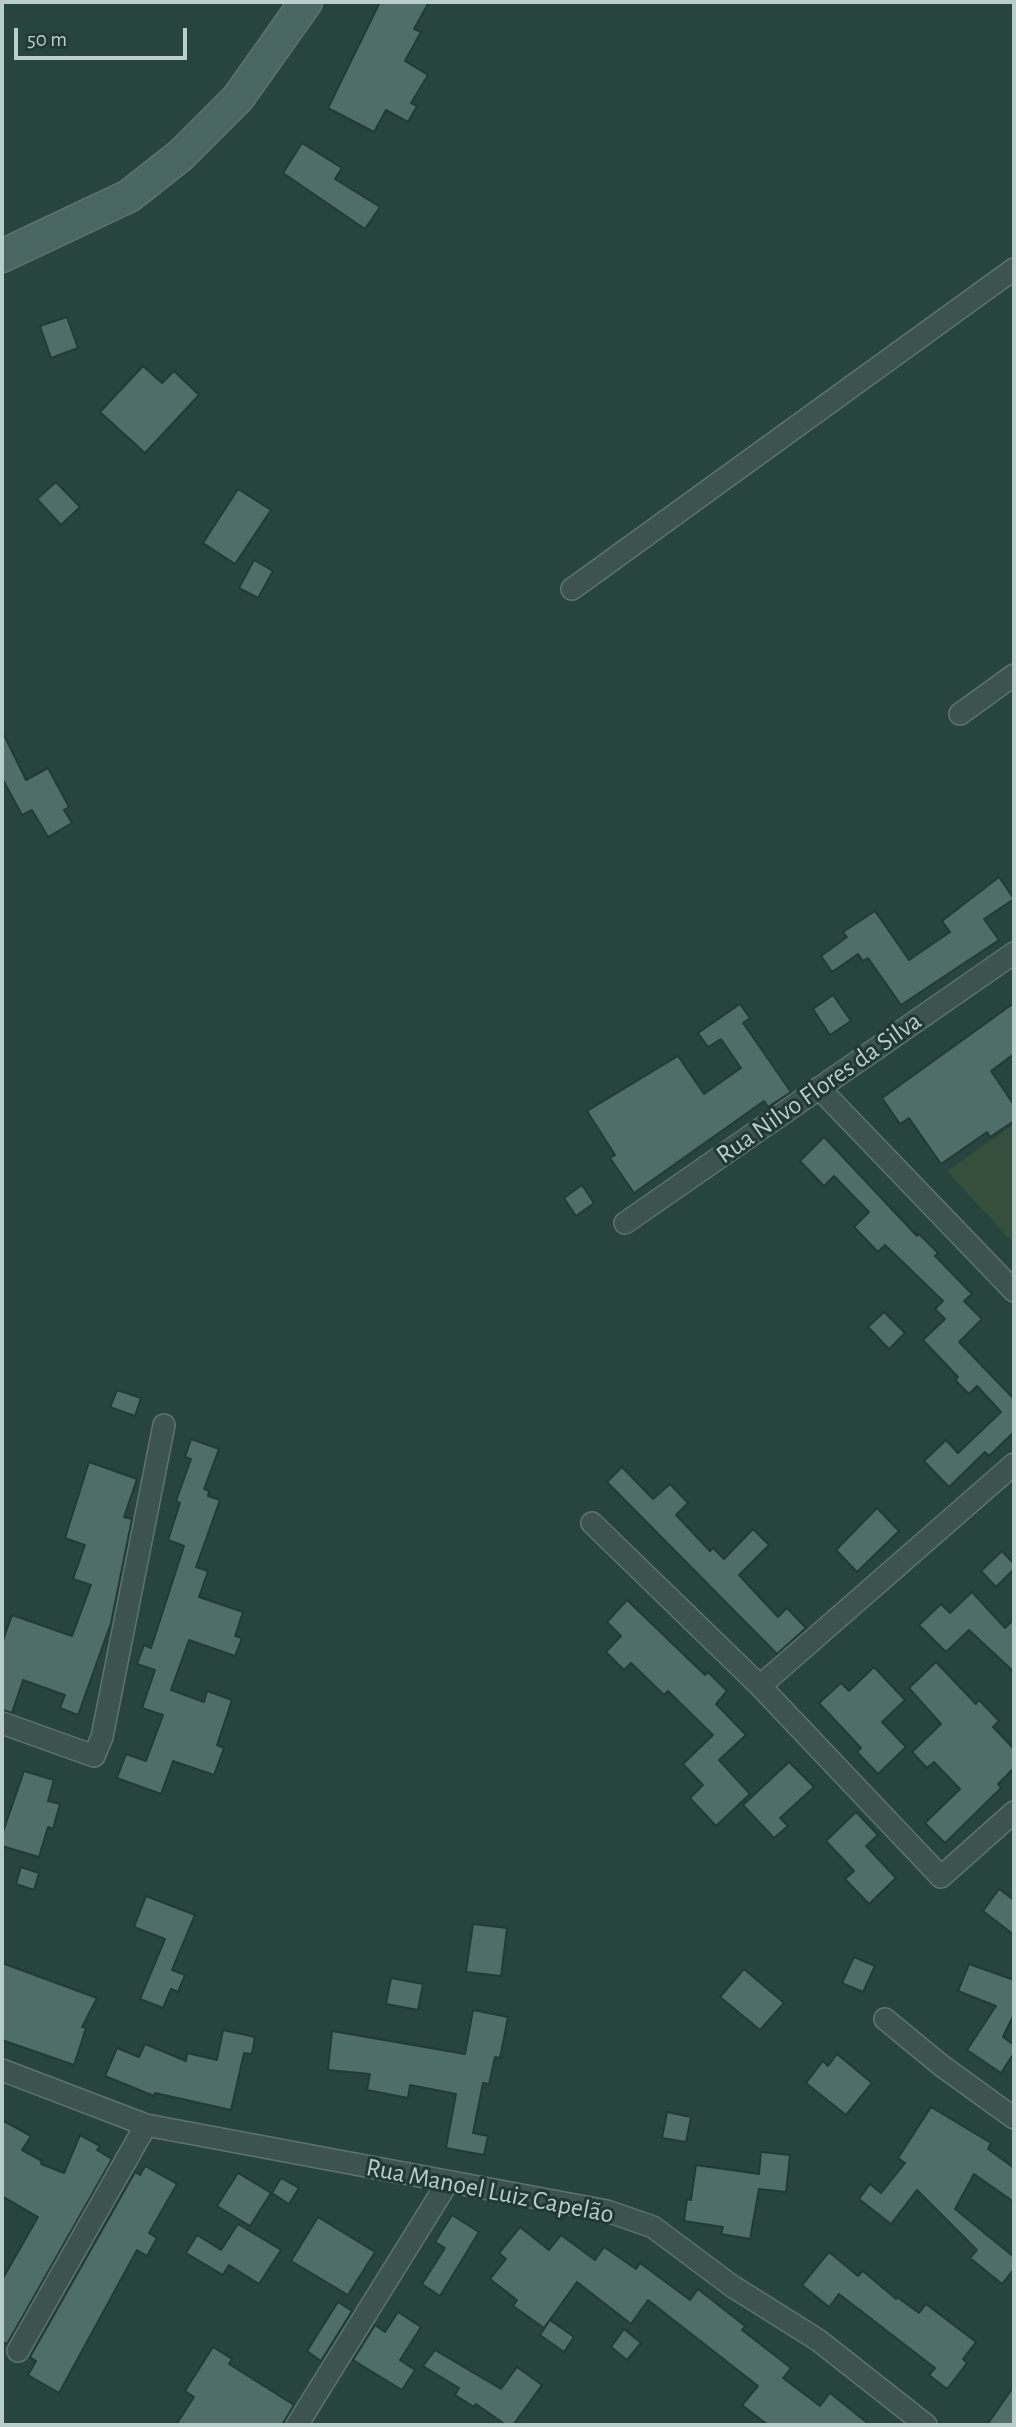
<!DOCTYPE html>
<meta charset="utf-8">
<style>
body{margin:0}
#map{position:relative;width:1016px;height:2427px;overflow:hidden;background:#27443f;font-family:"Alegreya Sans",sans-serif}
canvas{display:block}
.frame{position:absolute;inset:0;border:4px solid #b9cdca;pointer-events:none}
.scale{position:absolute;left:14px;top:28px;width:173px;height:32px;box-sizing:border-box;border:4px solid #b9cdca;border-top:0;padding-left:9px;font-size:21px;line-height:24px;white-space:nowrap;color:#b9cdca;-webkit-text-stroke:5px #203935;paint-order:stroke}
</style>
<div id="map">
<canvas width="1016" height="2427"></canvas>
<div class="frame"></div>
<div class="scale">50 m</div>
</div>
<script>
const context = document.querySelector('canvas').getContext('2d');
context.lineJoin = 'round';
function fill(path, color) {
  context.fillStyle = color;
  context.fill(path, 'evenodd');
}
function toPath(rows) {
  const path = new Path2D();
  for (const r of rows) {
    path.moveTo(r[0], r[1]);
    for (let i = 2; i < r.length; i += 2) path.lineTo(r[i], r[i + 1]);
  }
  return path;
}
function stroke(path, color, width, dash) {
  context.strokeStyle = color;
  context.lineWidth = width;
  context.lineCap = dash ? 'butt' : 'round';
  context.setLineDash(dash || []);
  context.stroke(path);
}
function write(font, color, halo, rows, align = 'center') {
  context.font = font + ' "Alegreya Sans",sans-serif';
  context.lineWidth = 6;
  context.setLineDash([]);
  context.textBaseline = 'middle';
  context.strokeStyle = halo;
  context.fillStyle = color;
  for (const [text, x, y, turn = 0] of rows) {
    context.save();
    context.translate(x, y);
    context.rotate((+turn || 0) * Math.PI / 180);
    context.textAlign = isNaN(turn) ? turn : align;
    if (halo) context.strokeText(text, 0, 0);
    context.fillText(text, 0, 0);
    context.restore();
  }
}
const green = toPath([
 [1014,1124,1014,1244,947,1171]
]);
const building = toPath([
 [380,2,429,2,414,29,421,32,405,61,428,75,411,103,417,106,408,122,386,110,374,132,328,108,380,2],
 [302,143,342,168,335,179,380,207,365,229,283,173,302,143],
 [67,317,78,348,51,358,40,326,67,317],
 [143,366,162,383,174,371,199,395,145,453,100,412,143,366],
 [56,482,80,507,61,525,37,499,56,482],
 [238,489,271,510,235,564,203,543,238,489],
 [254,560,273,571,258,598,239,588,254,560],
 [2,731,26,780,48,768,69,807,64,810,72,823,48,837,32,810,22,815,2,778,2,731],
 [999,877,1014,899,984,919,999,940,901,1005,868,958,863,961,858,954,832,972,821,956,847,937,843,932,875,911,909,960,950,932,942,921,999,877],
 [833,995,851,1021,830,1035,813,1009,833,995],
 [1014,1003,1014,1054,991,1071,1014,1105,1014,1121,990,1137,987,1132,941,1164,909,1118,900,1124,882,1098,1014,1003],
 [740,1004,750,1018,743,1023,791,1092,768,1107,764,1101,634,1193,610,1158,615,1155,587,1111,678,1056,704,1094,741,1068,721,1039,708,1047,698,1033,740,1004],
 [824,1137,917,1236,919,1234,938,1253,935,1256,972,1294,964,1301,982,1319,959,1342,1014,1399,1014,1432,989,1456,985,1452,949,1487,924,1461,946,1440,958,1453,1001,1412,977,1386,969,1394,955,1380,958,1377,923,1340,945,1319,935,1309,943,1301,885,1245,878,1252,854,1227,869,1212,834,1176,824,1186,800,1161,824,1137],
 [582,1185,594,1203,576,1216,564,1198,582,1185],
 [884,1312,905,1333,889,1349,868,1327,884,1312],
 [117,1390,141,1398,135,1416,110,1407,117,1390],
 [191,1439,219,1449,204,1489,209,1491,208,1496,220,1500,196,1567,208,1571,199,1597,243,1612,235,1636,242,1638,235,1656,189,1640,171,1690,204,1702,207,1691,232,1700,217,1745,224,1748,214,1775,173,1761,161,1794,117,1778,126,1754,146,1761,163,1715,142,1708,155,1670,137,1664,144,1645,151,1648,184,1546,168,1540,180,1503,176,1501,191,1459,185,1457,191,1439],
 [89,1462,137,1479,124,1517,132,1519,111,1623,78,1715,60,1708,65,1695,23,1680,12,1713,2,1710,2,1643,12,1615,72,1636,91,1585,73,1579,85,1545,65,1538,89,1462],
 [622,1467,653,1499,670,1484,688,1503,676,1515,710,1551,713,1548,724,1559,753,1529,769,1545,739,1575,778,1617,787,1608,806,1628,777,1654,607,1482,622,1467],
 [877,1508,899,1531,857,1572,836,1550,877,1508],
 [1002,1551,1014,1564,1014,1569,996,1587,981,1571,1002,1551],
 [972,1592,1005,1628,1014,1619,1014,1672,969,1630,946,1652,919,1625,941,1604,950,1613,972,1592],
 [627,1600,705,1675,708,1672,727,1691,716,1704,746,1735,719,1760,750,1794,716,1826,690,1798,703,1785,683,1764,713,1735,668,1691,664,1695,631,1663,624,1670,606,1652,621,1636,607,1622,627,1600],
 [936,1662,976,1704,979,1700,999,1721,993,1727,1014,1749,1014,1768,998,1784,1001,1788,945,1843,925,1823,960,1789,934,1762,927,1768,912,1752,941,1724,909,1688,936,1662],
 [874,1667,905,1700,882,1722,906,1747,878,1774,857,1752,861,1748,819,1703,841,1683,849,1691,874,1667],
 [789,1762,814,1787,780,1818,788,1826,774,1838,743,1805,789,1762],
 [24,1771,54,1780,48,1801,60,1804,53,1829,48,1827,39,1857,2,1846,2,1835,24,1771],
 [856,1812,878,1835,866,1846,896,1878,869,1904,845,1879,854,1871,826,1841,856,1812],
 [21,1867,39,1873,34,1890,16,1884,21,1867],
 [999,1889,1014,1900,1014,1935,983,1911,999,1889],
 [146,1896,195,1915,172,1970,185,1975,178,1992,171,1989,163,2008,140,1999,165,1939,134,1927,146,1896],
 [473,1924,507,1928,501,1976,466,1972,473,1924],
 [854,1957,875,1966,863,1992,842,1983,854,1957],
 [2,1963,97,1998,82,2027,86,2028,74,2065,2,2040,2,1963],
 [969,1964,1014,1980,1014,2014,1003,2037,1014,2045,1014,2053,1001,2073,967,2050,996,2006,958,1991,969,1964],
 [744,1969,784,2003,760,2030,720,1997,744,1969],
 [391,1978,423,1984,418,2010,386,2004,391,1978],
 [473,2010,508,2017,500,2058,495,2057,489,2084,483,2083,473,2133,488,2136,484,2155,446,2148,456,2094,410,2085,408,2098,367,2090,370,2074,328,2070,332,2031,465,2054,473,2010],
 [223,2030,255,2037,252,2054,244,2053,231,2110,155,2093,154,2096,105,2076,117,2048,139,2057,145,2044,186,2061,187,2053,217,2060,223,2030],
 [837,2054,872,2083,846,2115,806,2083,823,2061,828,2066,837,2054],
 [931,2107,991,2143,988,2149,1014,2168,1014,2202,974,2174,955,2209,1014,2257,1014,2269,1002,2284,970,2258,977,2250,917,2190,891,2224,859,2199,870,2184,881,2193,905,2163,898,2158,931,2107],
 [667,2112,691,2117,686,2142,662,2138,667,2112],
 [2,2120,31,2136,22,2150,42,2161,41,2164,64,2173,80,2135,100,2146,97,2150,112,2159,7,2344,2,2342,2,2280,38,2217,2,2196,2,2120],
 [761,2152,790,2155,786,2192,759,2189,750,2239,721,2234,723,2227,684,2221,687,2199,691,2200,696,2165,759,2174,761,2152],
 [145,2166,177,2184,149,2233,157,2238,147,2256,137,2250,59,2393,28,2375,36,2361,30,2357,135,2172,140,2175,145,2166],
 [238,2173,271,2193,250,2226,217,2206,238,2173],
 [281,2178,299,2188,289,2204,272,2193,281,2178],
 [452,2215,479,2232,440,2296,422,2284,445,2248,435,2242,452,2215],
 [318,2217,375,2252,348,2295,291,2261,318,2217],
 [238,2224,281,2250,259,2284,229,2265,223,2275,186,2253,197,2235,221,2250,238,2224],
 [520,2227,549,2250,561,2235,595,2260,604,2247,636,2269,640,2263,690,2300,698,2289,745,2326,742,2330,791,2368,783,2378,820,2406,830,2393,870,2425,768,2425,742,2405,758,2386,648,2300,631,2324,577,2282,544,2328,513,2306,517,2300,490,2279,506,2259,499,2253,520,2227],
 [829,2252,858,2276,863,2271,896,2299,897,2297,919,2313,926,2304,976,2342,963,2359,967,2363,947,2389,929,2375,935,2368,839,2294,829,2307,802,2285,829,2252],
 [338,2302,352,2311,321,2361,307,2351,338,2302],
 [398,2312,421,2327,400,2360,415,2370,402,2390,353,2360,375,2325,385,2332,398,2312],
 [550,2320,574,2337,564,2352,540,2335,550,2320],
 [624,2329,641,2343,627,2360,611,2347,624,2329],
 [213,2347,232,2359,229,2364,294,2405,282,2425,176,2425,194,2397,185,2391,213,2347],
 [435,2350,501,2389,517,2367,542,2385,513,2425,506,2425,476,2404,474,2407,455,2395,459,2388,423,2366,435,2350],
 [1014,2386,1014,2425,987,2425,1014,2386]
]);
const street = toPath([
 [572,589,1014,269],
 [960,714,1014,675],
 [819,1088,1014,1291],
 [625,1223,1014,953],
 [592,1523,760,1686,941,1877,1014,1812],
 [760,1686,1014,1464],
 [2,1723,94,1756,102,1737,164,1425],
 [885,2019,942,2066,1014,2118],
 [2,2070,146,2125,607,2211,653,2227,732,2286,818,2340,926,2425],
 [18,2351,146,2125],
 [297,2425,448,2182]
]);
const secondary = toPath([
 [2,256,129,196,181,155,238,98,306,2]
]);
const streetNames = [
 ["Rua Nilvo Flores da Silva",819,1088,-35],
 ["Rua Manoel Luiz Capelão",490,2191,11]
];
fill(green, '#344f3b');
fill(building, '#506e69');
stroke(building, '#223b37', 2);
stroke(street, '#5d7370', 24);
stroke(secondary, '#5d7370', 35);
stroke(street, '#3c5350', 21);
stroke(secondary, '#4a6663', 32);
write('26px', '#b9cdca', '#203935', streetNames);
</script>
